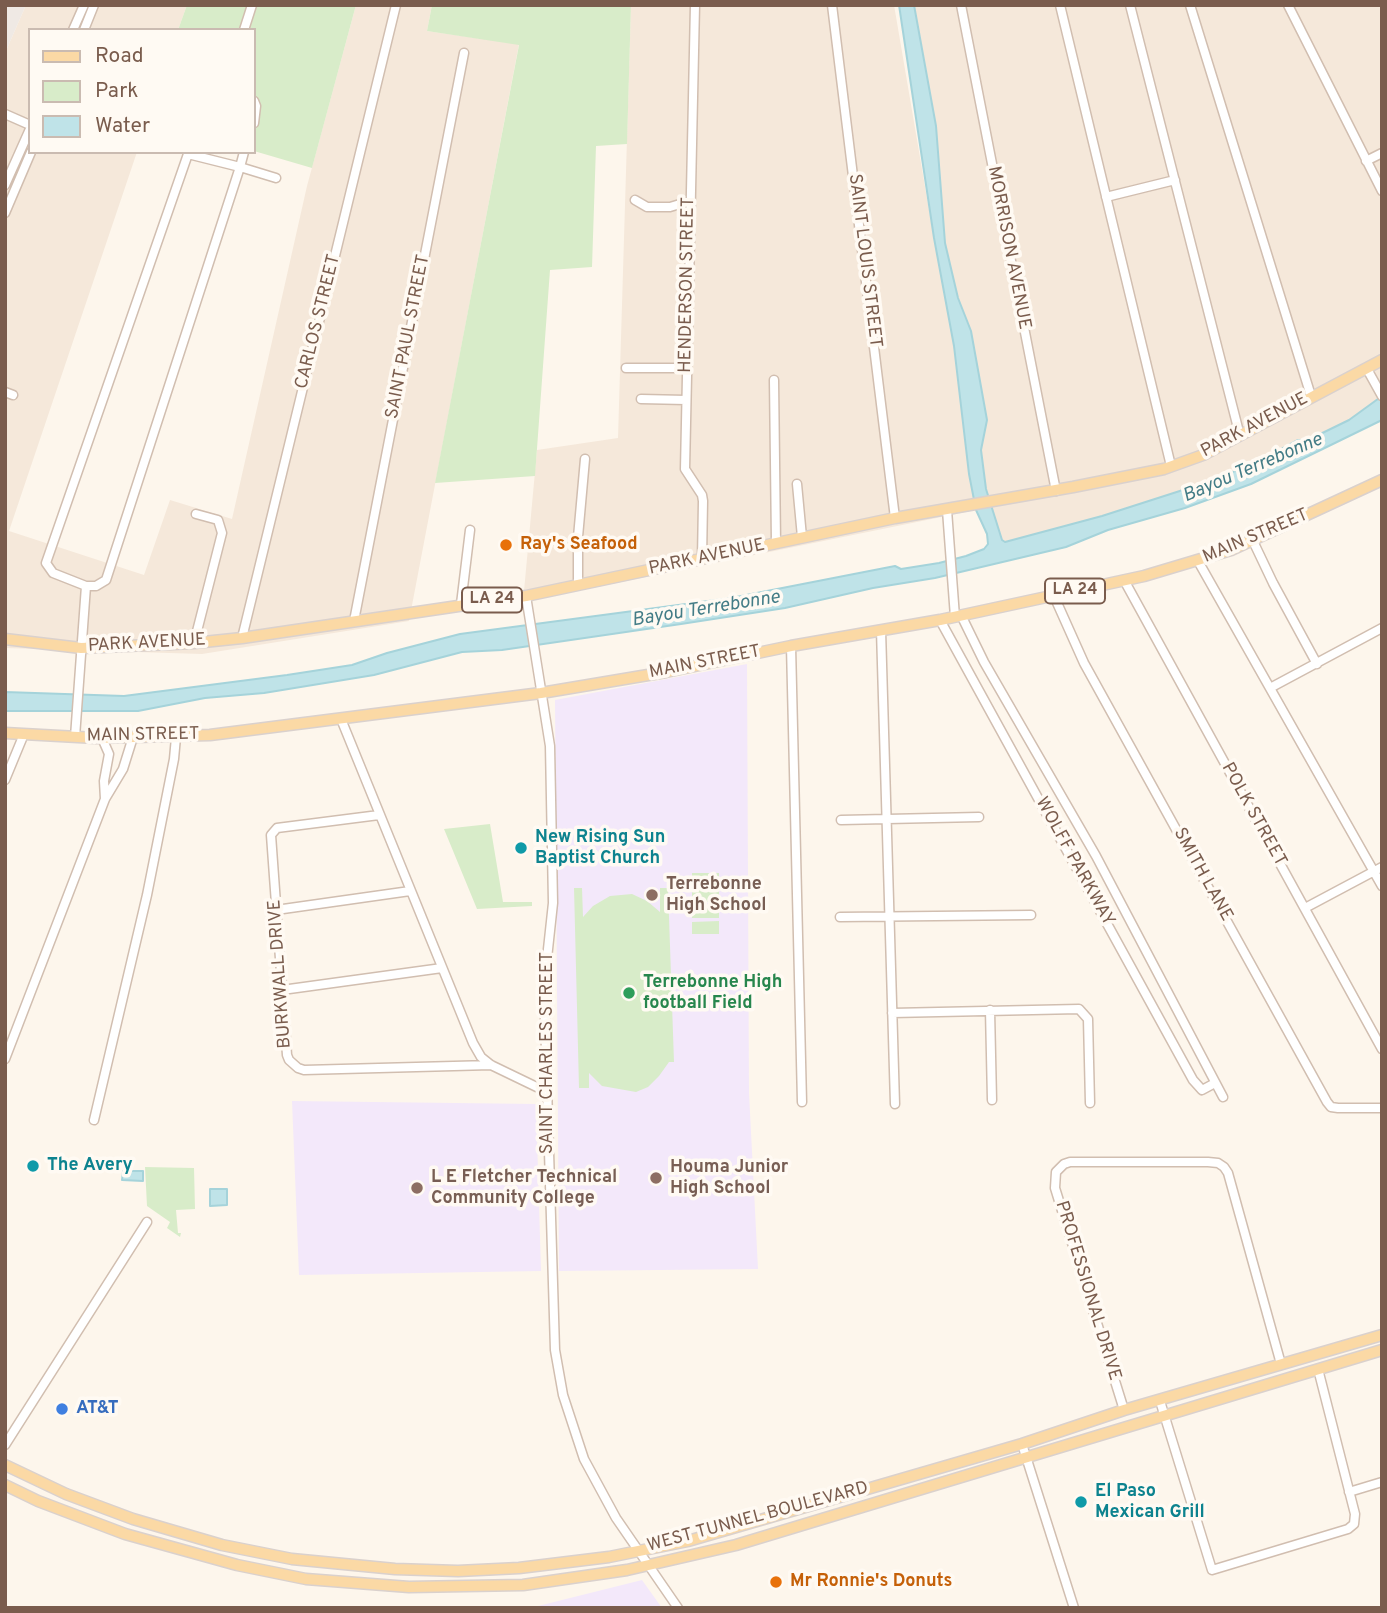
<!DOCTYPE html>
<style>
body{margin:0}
#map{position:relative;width:1387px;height:1613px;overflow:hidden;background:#fdf6ec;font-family:Overpass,sans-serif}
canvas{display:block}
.frame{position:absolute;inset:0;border:7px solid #7a5c4d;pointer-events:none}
.legend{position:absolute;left:28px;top:28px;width:228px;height:126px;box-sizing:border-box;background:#fffaf3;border:2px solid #cabbb1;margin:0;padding:9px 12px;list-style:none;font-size:21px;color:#7a5c4d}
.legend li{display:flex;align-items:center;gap:14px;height:35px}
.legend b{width:35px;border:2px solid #cabbb1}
</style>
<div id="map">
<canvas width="1387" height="1613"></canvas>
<div class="frame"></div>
<ul class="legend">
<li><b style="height:9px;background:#fbd9a5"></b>Road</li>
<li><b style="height:19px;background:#d8ecc9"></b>Park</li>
<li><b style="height:19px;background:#bfe3e8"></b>Water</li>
</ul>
</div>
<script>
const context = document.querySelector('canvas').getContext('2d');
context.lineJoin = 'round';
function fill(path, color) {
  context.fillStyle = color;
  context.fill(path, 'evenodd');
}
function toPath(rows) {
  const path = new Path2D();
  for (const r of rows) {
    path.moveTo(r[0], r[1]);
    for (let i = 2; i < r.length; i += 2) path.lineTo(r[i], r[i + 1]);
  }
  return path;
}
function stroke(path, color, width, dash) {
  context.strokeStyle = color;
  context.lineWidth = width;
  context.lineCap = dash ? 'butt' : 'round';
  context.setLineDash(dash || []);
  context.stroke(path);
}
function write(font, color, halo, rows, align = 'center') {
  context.font = font + ' Overpass,sans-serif';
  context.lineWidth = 7;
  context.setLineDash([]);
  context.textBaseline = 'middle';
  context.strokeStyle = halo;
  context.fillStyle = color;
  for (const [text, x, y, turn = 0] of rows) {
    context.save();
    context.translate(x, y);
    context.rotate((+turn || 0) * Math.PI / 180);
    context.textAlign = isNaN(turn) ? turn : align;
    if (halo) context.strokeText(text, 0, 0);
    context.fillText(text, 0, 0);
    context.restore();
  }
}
const residential = toPath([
 [26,5,187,5,178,30,30,30,30,152,137,152,9,531,144,575,170,500,232,519,307,186,356,5,432,5,427,31,519,44,409,621,202,654,5,648,5,53],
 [631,5,894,5,929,210,955,347,969,474,976,510,523,602,537,450,618,438],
 [914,5,1382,5,1382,396,1349,420,1308,440,1298,440,1254,464,1186,489,1102,516,1005,542,1002,540,986,489,981,450,987,420,971,331,958,298,945,243,936,126]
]);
const industrial = toPath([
 [5,5,26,5,5,53]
]);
const education = toPath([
 [747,664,749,1093,758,1269,559,1271,555,700],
 [292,1101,536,1104,541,1271,299,1275],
 [642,1580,662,1608,530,1608]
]);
const green = toPath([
 [187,5,356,5,312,168,254,151,254,30,178,30],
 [432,5,631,5,627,144,596,146,592,267,550,270,535,476,435,483,519,45,427,31],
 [490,824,503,902,532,902,532,906,477,909,444,829],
 [692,873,719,873,719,885,692,886],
 [574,888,582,888,583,917,593,906,610,896,632,894,647,901,660,912,660,888,668,888,674,1062,669,1062,659,1076,648,1087,636,1092,602,1086,589,1073,589,1088,579,1088],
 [719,889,719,902,692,902,692,890],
 [719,905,719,918,692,918,692,906],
 [719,921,719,934,692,934,692,922],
 [145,1167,194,1168,195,1209,176,1210,178,1233,181,1233,180,1237,167,1228,170,1222,147,1206]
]);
const water = toPath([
 [899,5,914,5,936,126,945,243,958,298,971,331,987,420,981,450,986,489,1002,540,1005,542,1102,516,1186,489,1254,464,1298,440,1308,440,1349,420,1382,396,1382,420,1251,484,1185,508,1108,530,1066,547,935,578,873,588,785,608,681,624,502,650,462,652,374,675,264,693,205,698,138,711,5,711,5,692,124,696,287,675,352,665,387,653,460,634,731,598,895,566,901,569,939,563,966,556,984,549,988,544,987,534,976,510,969,474,954,346,934,238,899,5],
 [123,1171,143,1171,143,1181,122,1180,123,1171],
 [210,1189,227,1189,227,1205,210,1206,210,1189]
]);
const minor = toPath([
 [695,5,685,469,702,495,703,501,702,559],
 [832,5,895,518],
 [961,5,1056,491],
 [1060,5,1171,466],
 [1130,5,1240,436],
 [1190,5,1311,396],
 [1288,5,1382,191],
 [73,30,84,5],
 [84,30,94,5],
 [244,30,252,5],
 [254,101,256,106,254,123],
 [5,114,30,125],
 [244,152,240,167,106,580,96,586,86,586,53,573,46,563,188,154,240,167,276,178],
 [1366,161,1382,153],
 [5,185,30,129],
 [1106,197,1175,180],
 [635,200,647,207,670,207,690,201],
 [5,213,31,152],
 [626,368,686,368],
 [1367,369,1382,396],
 [774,380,776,543],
 [5,392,13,395],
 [641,399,686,400],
 [797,484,802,537],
 [947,510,955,617],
 [1253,541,1273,583,1317,664],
 [1198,561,1382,886],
 [1124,580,1382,1049],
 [578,585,578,537,585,459],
 [526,596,550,746,553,903,544,986,555,1350,563,1395,584,1459,616,1518,678,1608],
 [1054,596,1084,663,1327,1102,1331,1107,1338,1108,1382,1108],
 [461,604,470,530],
 [961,615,984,662,1096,856,1223,1097],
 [940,620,1193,1080,1202,1090,1215,1083],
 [354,621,464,53],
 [881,630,895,1104],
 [242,638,396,5],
 [194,643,222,533,218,520,196,514],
 [791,646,802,1102],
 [1270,688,1382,628],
 [341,719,473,1043,481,1057,491,1065,547,1092],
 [75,737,86,586],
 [102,738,109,754,104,781,105,799],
 [5,780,24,734],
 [379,815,277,828,271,835,287,1055,289,1060,298,1068,304,1070,491,1065],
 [841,820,979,817],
 [1305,908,1382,867],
 [276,910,410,891],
 [840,917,1031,915],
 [282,990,442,968],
 [990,1010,992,1100],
 [892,1013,1079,1009,1088,1019,1090,1103],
 [5,1059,105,799,123,769,133,737],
 [94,1120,147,895,174,759,176,737],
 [1160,1401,1212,1570,1348,1529,1354,1524,1355,1514,1318,1369],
 [1124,1410,1055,1188,1056,1172,1064,1164,1070,1162,1208,1162,1218,1163,1224,1167,1228,1173,1281,1364],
 [1022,1444,1074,1608],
 [5,1445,147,1222],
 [1349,1492,1382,1482]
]);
const major = toPath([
 [5,639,81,648,194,643,242,638,526,596,895,518,1073,487,1164,469,1203,455,1382,360],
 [5,733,96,738,210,735,541,693,666,672,791,646,940,620,1144,576,1231,550,1382,480],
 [5,1465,66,1494,133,1519,222,1545,292,1559,395,1569,458,1571,519,1568,609,1557,688,1541,1022,1444,1124,1410,1382,1335],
 [5,1485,38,1501,125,1534,237,1565,306,1579,409,1587,523,1585,627,1570,736,1545,1382,1350]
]);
const markers = [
 [506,545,7,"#e8710a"],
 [521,848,7,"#0f9aa8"],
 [652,895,7,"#8d6e63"],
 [629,993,7,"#2e9e5b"],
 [33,1166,7,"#0f9aa8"],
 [656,1178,7,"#8d6e63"],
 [417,1188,7,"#8d6e63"],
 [62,1409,7,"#3f7fe0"],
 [1081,1502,7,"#0f9aa8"],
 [776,1582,7,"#e8710a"]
];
const shields = [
 [1075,591,60],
 [492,600,60]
];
const shieldNames = [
 ["LA 24",1075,591],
 ["LA 24",492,600]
];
const streetNames = [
 ["MORRISON AVENUE",1008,248,79],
 ["SAINT LOUIS STREET",864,261,83],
 ["HENDERSON STREET",688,285,-89],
 ["CARLOS STREET",319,322,-76],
 ["SAINT PAUL STREET",409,337,-79],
 ["PARK AVENUE",1255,426,-28],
 ["MAIN STREET",1256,537,-23],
 ["PARK AVENUE",707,558,-12],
 ["PARK AVENUE",147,644,-3],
 ["MAIN STREET",705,663,-11],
 ["MAIN STREET",143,736,-1],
 ["POLK STREET",1253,815,61],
 ["WOLFF PARKWAY",1074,862,61],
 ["SMITH LANE",1202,875,61],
 ["BURKWALL DRIVE",281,974,-94],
 ["SAINT CHARLES STREET",548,1053,-90],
 ["PROFESSIONAL DRIVE",1087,1291,73],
 ["WEST TUNNEL BOULEVARD",758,1518,-15]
];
const foodNames = [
 ["Ray's Seafood",520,545],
 ["Mr Ronnie's Donuts",790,1582]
];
const cultureNames = [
 ["New Rising Sun",535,838],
 ["Baptist Church",535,859],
 ["The Avery",47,1166],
 ["El Paso",1095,1492],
 ["Mexican Grill",1095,1513]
];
const educationNames = [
 ["Terrebonne",666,885],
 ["High School",666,906],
 ["Houma Junior",670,1168],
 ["High School",670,1189],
 ["L E Fletcher Technical",431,1178],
 ["Community College",431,1199]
];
const leisureNames = [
 ["Terrebonne High",643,983],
 ["football Field",643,1004]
];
const shopNames = [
 ["AT&T",76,1409]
];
const waterNames = [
 ["Bayou Terrebonne",1253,469,-23],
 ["Bayou Terrebonne",706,610,-9]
];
fill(residential, '#f5e8da');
fill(industrial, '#efe9e4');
fill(education, '#f3e8fa');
fill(green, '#d8ecc9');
fill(water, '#bfe3e8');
stroke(water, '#a5d3da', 2);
stroke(minor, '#d1beb0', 11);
stroke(major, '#dad1cd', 13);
stroke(minor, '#fff', 8);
stroke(major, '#fbd9a5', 10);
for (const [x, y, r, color] of markers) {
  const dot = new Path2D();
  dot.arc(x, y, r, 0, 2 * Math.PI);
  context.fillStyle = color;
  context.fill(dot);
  stroke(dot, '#fffaf3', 2.5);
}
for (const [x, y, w] of shields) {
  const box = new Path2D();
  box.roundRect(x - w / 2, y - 12.5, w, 25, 5);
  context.fillStyle = '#fffaf3';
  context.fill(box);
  stroke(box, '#7a5c4d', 2);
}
write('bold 16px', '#7a5c4d', null, shieldNames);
write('18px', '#7a5c4d', '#fffaf3', streetNames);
write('bold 18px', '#c56008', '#fffaf3', foodNames, 'left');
write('bold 18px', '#0d838f', '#fffaf3', cultureNames, 'left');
write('bold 18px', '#785e54', '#fffaf3', educationNames, 'left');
write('bold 18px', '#27864d', '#fffaf3', leisureNames, 'left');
write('bold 18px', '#366cbe', '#fffaf3', shopNames, 'left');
write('italic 19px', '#437c86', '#fffaf3', waterNames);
</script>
